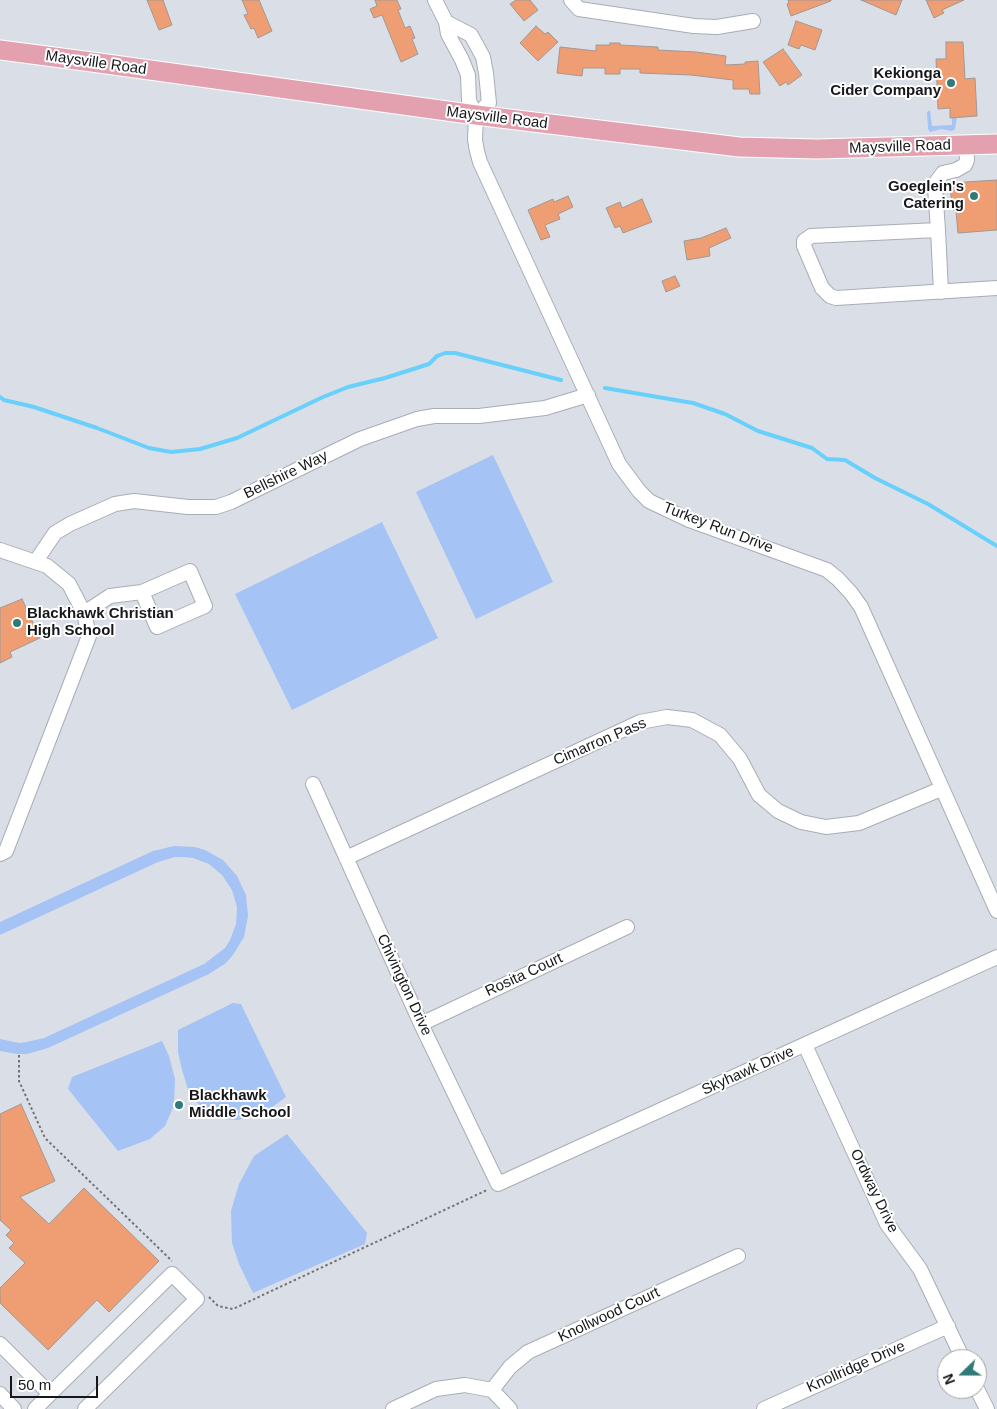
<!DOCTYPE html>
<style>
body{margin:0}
#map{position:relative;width:997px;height:1409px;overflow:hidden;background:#dadfe7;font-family:Arial,sans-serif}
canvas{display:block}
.north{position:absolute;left:937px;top:1349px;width:50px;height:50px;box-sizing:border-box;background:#fff;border:1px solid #a1a2a3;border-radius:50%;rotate:248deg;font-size:14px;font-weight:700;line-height:20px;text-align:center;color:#15171a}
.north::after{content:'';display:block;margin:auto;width:18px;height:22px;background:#327a77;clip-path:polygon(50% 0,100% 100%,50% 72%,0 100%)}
.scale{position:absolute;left:10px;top:1376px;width:88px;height:22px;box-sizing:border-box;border:2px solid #15171a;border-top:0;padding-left:6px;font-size:15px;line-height:18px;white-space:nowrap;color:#15171a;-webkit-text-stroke:4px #fff;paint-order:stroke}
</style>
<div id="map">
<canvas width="997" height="1409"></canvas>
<div class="north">N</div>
<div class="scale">50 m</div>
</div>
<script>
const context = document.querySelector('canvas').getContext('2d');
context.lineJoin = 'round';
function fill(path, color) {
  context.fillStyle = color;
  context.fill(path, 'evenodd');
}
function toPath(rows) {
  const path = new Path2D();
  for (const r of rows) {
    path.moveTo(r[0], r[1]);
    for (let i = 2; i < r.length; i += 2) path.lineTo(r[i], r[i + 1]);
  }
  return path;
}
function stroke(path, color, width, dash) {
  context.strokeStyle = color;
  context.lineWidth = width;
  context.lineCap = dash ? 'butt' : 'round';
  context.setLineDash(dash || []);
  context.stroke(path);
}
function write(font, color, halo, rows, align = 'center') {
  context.font = font + ' Arial,sans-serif';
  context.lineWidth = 4;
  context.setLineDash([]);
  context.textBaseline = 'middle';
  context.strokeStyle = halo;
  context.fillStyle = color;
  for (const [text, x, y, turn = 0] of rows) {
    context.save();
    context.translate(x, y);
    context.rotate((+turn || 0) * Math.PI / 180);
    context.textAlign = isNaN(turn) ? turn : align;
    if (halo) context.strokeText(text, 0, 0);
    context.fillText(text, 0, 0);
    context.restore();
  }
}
const green = toPath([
 [930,110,932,126,952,125,952,117,957,117,955,129,952,131,941,129,930,132,928,129,927,112],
 [493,455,553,582,476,619,416,492],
 [382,522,438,638,292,710,235,594],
 [174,846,195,847,205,850,223,860,237,876,246,895,248,916,244,937,233,955,226,963,209,974,48,1048,27,1054,17,1054,0,1051,0,1039,19,1043,27,1042,44,1038,204,964,225,948,230,940,236,924,237,907,232,890,222,875,209,864,193,858,184,857,175,857,158,862,0,935,0,922,153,851],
 [233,1003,241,1004,286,1097,264,1113,238,1120,223,1119,207,1112,190,1096,182,1070,178,1052,178,1030],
 [162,1041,169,1056,175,1079,174,1105,165,1126,150,1139,118,1151,68,1089,72,1077],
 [287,1134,367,1233,365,1244,253,1293,239,1264,232,1243,231,1211,239,1184,254,1156]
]);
const stream = toPath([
 [605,388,693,403,725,414,758,431,812,448,827,459,845,460,875,478,928,504,997,546],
 [0,397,4,400,34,407,97,428,149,448,171,452,200,449,237,438,323,397,348,387,385,378,429,364,437,356,445,353,455,353,561,380]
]);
const building = toPath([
 [147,0,163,0,172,25,159,30,147,0],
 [242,0,259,0,272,31,258,38,254,28,251,29,244,15,248,14,242,0],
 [375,0,397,0,401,9,398,10,405,28,410,26,415,38,412,39,418,54,401,62,382,15,374,18,370,9,377,6,375,0],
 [516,0,530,0,538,10,524,21,510,4,516,0],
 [788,0,831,0,831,1,791,16,787,4,789,3,788,0],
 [861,0,902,0,896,15,861,0],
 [926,0,964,0,942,10,944,13,934,18,926,0],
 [796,21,822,30,815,50,801,45,799,49,788,45,796,21],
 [536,26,545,34,548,32,558,42,538,61,520,43,536,26],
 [946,42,963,42,965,79,975,78,977,116,950,118,950,108,938,109,936,59,946,59,946,42],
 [610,43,620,43,620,45,658,47,658,50,696,52,726,56,725,65,745,64,745,62,758,61,760,94,750,94,749,89,733,89,733,80,691,75,640,73,640,69,620,69,620,74,605,74,605,68,583,68,582,76,557,73,560,47,596,51,596,45,610,45,610,43],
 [783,49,802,75,788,85,786,82,780,86,763,62,783,49],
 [997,180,997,230,958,233,956,211,952,209,950,183,997,180],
 [568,196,573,207,558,214,560,219,545,225,550,237,541,240,528,210,553,199,554,202,568,196],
 [642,199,652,222,623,233,620,226,615,228,606,208,620,202,622,208,642,199],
 [726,228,731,238,709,248,710,256,687,260,684,241,701,238,726,228],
 [675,276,680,286,666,292,662,281,675,276],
 [22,599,40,638,10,652,12,657,0,663,0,608,22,599],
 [21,1104,55,1181,20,1197,49,1224,84,1188,159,1261,109,1312,97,1300,48,1350,0,1303,0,1288,25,1263,9,1248,14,1243,6,1235,11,1230,0,1220,0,1114,21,1104]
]);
const path = toPath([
 [19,1055,19,1081,45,1138,172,1261],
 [209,1297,218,1306,233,1309,487,1190]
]);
const minor = toPath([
 [435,0,446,22,448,34,462,60,468,75,469,101,476,115,475,140,477,151,480,162,619,464,639,491,649,501,689,520,827,570,838,579,851,593,861,607,997,911],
 [571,0,579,9,694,26,717,27,753,21],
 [446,22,471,35,483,57,486,73,489,103,476,115],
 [966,145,967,160,965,165,956,170,943,173,937,181,935,187,938,230,811,236,804,241,804,246,822,288,830,296,836,298,997,288],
 [938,230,941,292],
 [0,550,47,566,69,584,84,613,89,636,6,851,0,854],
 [36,561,55,533,70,524,115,504,134,501,188,507,216,507,231,502,360,439,417,419,434,416,479,416,545,408,588,395],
 [84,613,110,596,142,592,190,571,205,606,157,627,142,592],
 [313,784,421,1024,498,1184,997,957],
 [346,858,640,722,667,717,692,720,720,735,740,759,759,795,778,811,801,822,826,827,859,823,941,789],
 [421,1024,627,927],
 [805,1045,887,1224,920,1269,963,1359],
 [0,1344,50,1394,172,1274,197,1299,85,1409],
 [977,1389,987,1409],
 [492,1390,510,1367,528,1352,738,1256],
 [492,1390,510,1409],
 [0,1394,14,1409],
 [35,1409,50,1394],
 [393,1409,436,1389,465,1385,492,1390],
 [764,1409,948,1326]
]);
const major = toPath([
 [0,50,92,62,476,115,739,147,817,149,997,144]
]);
const markers = [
 [951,83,5,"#327a77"],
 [974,196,5,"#327a77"],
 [17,623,5,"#327a77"],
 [179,1105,5,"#327a77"]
];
const streetNames = [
 ["Maysville Road",96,63,8],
 ["Maysville Road",497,118,7],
 ["Maysville Road",900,147,-2],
 ["Bellshire Way",286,475,-26],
 ["Turkey Run Drive",718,528,21],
 ["Cimarron Pass",600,742,-23],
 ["Rosita Court",524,975,-25],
 ["Chivington Drive",404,985,65],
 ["Skyhawk Drive",748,1071,-24],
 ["Ordway Drive",874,1191,64],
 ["Knollwood Court",609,1315,-25],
 ["Knollridge Drive",856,1367,-24]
];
const poiNames = [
 ["Kekionga",941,74],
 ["Cider Company",941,91],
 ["Goeglein's",964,187],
 ["Catering",964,204],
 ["Blackhawk Christian",27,614,"left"],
 ["High School",27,631,"left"],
 ["Blackhawk",189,1096,"left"],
 ["Middle School",189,1113,"left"]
];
fill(green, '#a5c3f4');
stroke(stream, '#68d0fb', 4);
fill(building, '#ef9d72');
stroke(building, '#a19894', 1);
stroke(minor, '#a8adb4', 16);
stroke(major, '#fff', 21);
stroke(path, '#707479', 2, [2.5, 2.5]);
stroke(minor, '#fff', 14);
stroke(major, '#e3a1b0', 19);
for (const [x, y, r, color] of markers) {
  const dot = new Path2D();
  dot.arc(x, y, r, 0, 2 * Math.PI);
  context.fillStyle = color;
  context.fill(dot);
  stroke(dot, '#fff', 2);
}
write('15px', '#15171a', '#fff', streetNames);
write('bold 15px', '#15171a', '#fff', poiNames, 'right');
</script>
